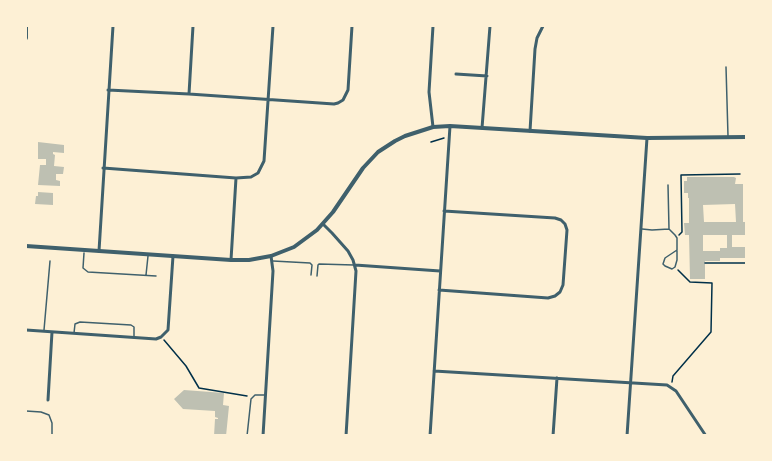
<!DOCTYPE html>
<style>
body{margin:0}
#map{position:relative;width:772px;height:461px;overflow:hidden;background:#fdf0d5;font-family:Overpass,sans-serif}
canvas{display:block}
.frame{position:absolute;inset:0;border:27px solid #fdf0d5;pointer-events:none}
</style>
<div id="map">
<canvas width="772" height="461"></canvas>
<div class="frame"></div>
</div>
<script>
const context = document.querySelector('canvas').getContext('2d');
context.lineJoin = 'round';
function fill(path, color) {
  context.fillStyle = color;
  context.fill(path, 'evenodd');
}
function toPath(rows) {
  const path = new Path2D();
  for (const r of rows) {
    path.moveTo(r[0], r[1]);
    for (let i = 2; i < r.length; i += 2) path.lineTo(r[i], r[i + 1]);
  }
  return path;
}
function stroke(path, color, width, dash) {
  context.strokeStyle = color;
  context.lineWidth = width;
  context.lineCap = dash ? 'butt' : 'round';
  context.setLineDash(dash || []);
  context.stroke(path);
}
const building = toPath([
 [38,142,64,145,64,153,53,152,53,154,55,155,54,166,64,167,63,174,56,174,56,180,60,181,60,186,38,185,40,165,46,165,46,159,38,159],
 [687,177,734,177,736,178,735,184,743,184,743,222,746,222,746,235,732,235,732,247,746,247,746,258,720,258,720,261,705,261,705,279,690,279,689,235,685,235,684,223,689,223,689,198,688,198,688,193,684,193,684,181,687,181],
 [735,204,736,222,704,222,703,205],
 [703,235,727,235,727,248,720,248,720,251,703,251],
 [38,192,53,193,53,205,35,204,36,196,38,196],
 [184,390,224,393,223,405,229,406,226,436,214,436,215,419,218,419,218,418,215,417,215,411,183,409,174,399]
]);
const path = toPath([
 [431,142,444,138],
 [679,235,682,232,681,175,740,174],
 [705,263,746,263],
 [164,340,186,366,199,388,247,396],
 [672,382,673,376,711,332,712,283,690,282,678,270]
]);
const service = toPath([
 [726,67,728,136],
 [642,229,652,230,669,229,668,185],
 [669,229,675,235,677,238,677,260,675,267,672,269,665,266,663,264,665,258,677,250],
 [84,253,83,268,88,272,156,276],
 [273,261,310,263,312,265,311,275],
 [146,275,148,256],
 [317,276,318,265,319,264,354,265],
 [44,330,50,261],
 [74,333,75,324,80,322,131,325,134,327,134,336],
 [26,411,41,412,49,415,52,423,52,436],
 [247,436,251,399,255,395,265,395]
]);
const minor = toPath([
 [433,26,429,92,433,127],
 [456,74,487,76],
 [108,90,189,94,334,104,338,103,343,100,348,90,352,26],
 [189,94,193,26],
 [482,128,490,26],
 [530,131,535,49,537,38,543,26],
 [103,168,236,178,251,177,258,173,264,161,273,26],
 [323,224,332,233,348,251,353,260,356,271,346,436],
 [99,251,113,26],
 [231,260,236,178],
 [355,265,440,271],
 [439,290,548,298,555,296,560,292,563,285,567,230,565,224,561,220,555,218,444,211],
 [26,330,156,339,161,337,168,330,173,256],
 [434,371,667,385,676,391,706,436],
 [48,400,52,332],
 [263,436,273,271,271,256],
 [430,436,450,126],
 [553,436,557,378],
 [627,436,647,138]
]);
const tertiary = toPath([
 [26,38,26,26],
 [26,246,231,260,249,260,271,256,294,247,317,230,333,212,363,168,378,152,395,141,405,136,433,127,450,126,647,138,746,137]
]);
fill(building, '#bec0b2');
stroke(path, '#003049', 1.5);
stroke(service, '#3f606c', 1.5);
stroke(minor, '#3f606c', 3);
stroke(tertiary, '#3f606c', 4);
</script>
